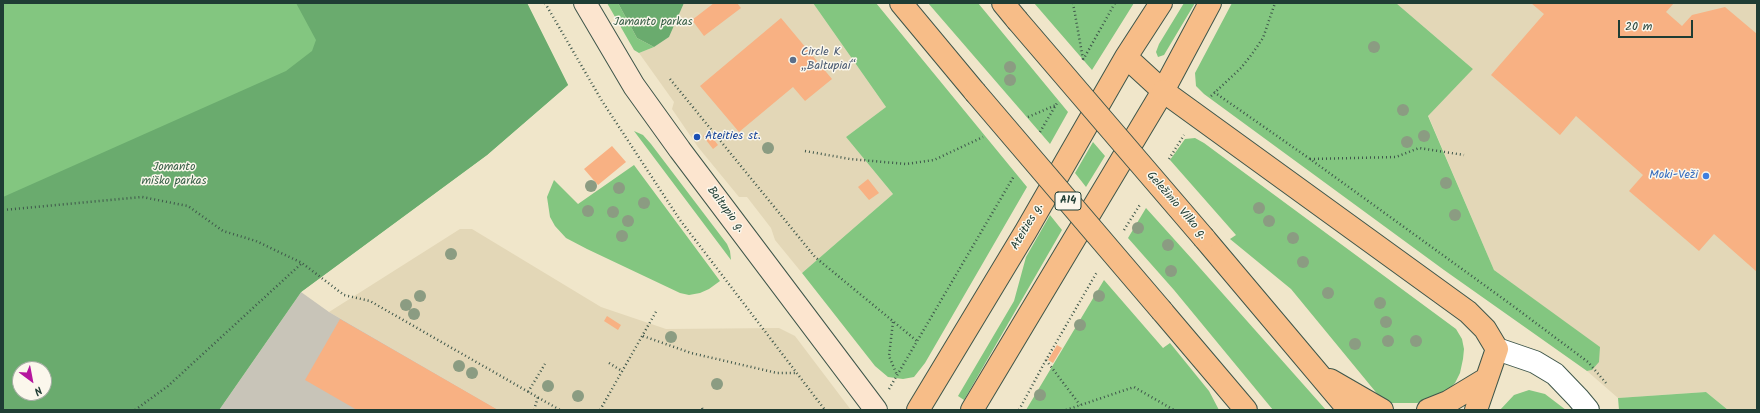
<!DOCTYPE html>
<meta charset="utf-8">
<style>
body{margin:0}
#map{position:relative;width:1760px;height:413px;overflow:hidden;background:#f0e6ca;font-family:Kalam,sans-serif}
canvas{display:block}
.frame{position:absolute;inset:0;border:4px solid #1f3d34;pointer-events:none}
.north{position:absolute;left:12px;top:361px;width:40px;height:40px;box-sizing:border-box;background:#fbf7ec;border:1px solid #a3ada2;border-radius:50%;rotate:148deg;font-size:11px;font-weight:700;line-height:16px;text-align:center;color:#1f3d34}
.north::after{content:'';display:block;margin:auto;width:14px;height:18px;background:#b5179e;clip-path:polygon(50% 0,100% 100%,50% 72%,0 100%)}
.scale{position:absolute;left:1618px;top:20px;width:75px;height:18px;box-sizing:border-box;border:2px solid #1f3d34;border-top:0;padding-left:5px;font-size:12px;line-height:14px;white-space:nowrap;color:#1f3d34;-webkit-text-stroke:3px #fbf7ec;paint-order:stroke}
</style>
<div id="map">
<canvas width="1760" height="413"></canvas>
<div class="frame"></div>
<div class="north">N</div>
<div class="scale">20 m</div>
</div>
<script>
const context = document.querySelector('canvas').getContext('2d');
context.lineJoin = 'round';
function fill(path, color) {
  context.fillStyle = color;
  context.fill(path, 'evenodd');
}
function toPath(rows) {
  const path = new Path2D();
  for (const r of rows) {
    path.moveTo(r[0], r[1]);
    for (let i = 2; i < r.length; i += 2) path.lineTo(r[i], r[i + 1]);
  }
  return path;
}
function stroke(path, color, width, dash) {
  context.strokeStyle = color;
  context.lineWidth = width;
  context.lineCap = dash ? 'butt' : 'round';
  context.setLineDash(dash || []);
  context.stroke(path);
}
function write(font, color, halo, rows, align = 'center') {
  context.font = font + ' Kalam,sans-serif';
  context.lineWidth = 3;
  context.setLineDash([]);
  context.textBaseline = 'middle';
  context.strokeStyle = halo;
  context.fillStyle = color;
  for (const [text, x, y, turn = 0] of rows) {
    context.save();
    context.translate(x, y);
    context.rotate((+turn || 0) * Math.PI / 180);
    context.textAlign = isNaN(turn) ? turn : align;
    if (halo) context.strokeText(text, 0, 0);
    context.fillText(text, 0, 0);
    context.restore();
  }
}
const built = toPath([
 [684,3,813,3,886,107,846,137,893,194,802,273,775,240,771,228,747,197,739,197,698,147,672,109,674,102,639,53,654,47,669,37],
 [1396,3,1757,3,1757,410,1728,410,1706,392,1618,398,1587,371,1592,370,1599,347,1494,270,1428,115,1473,69],
 [460,229,472,229,601,307,666,329,779,328,795,336,851,410,498,410,329,312]
]);
const industrial = toPath([
 [301,292,329,312,498,410,219,410]
]);
const green = toPath([
 [3,3,527,3,568,85,487,155,301,292,219,410,3,410],
 [20,369,44,369,44,393,20,393],
 [607,3,618,3,637,38,654,47,639,53,634,50],
 [813,3,876,3,1027,187,925,363,914,377,903,379,888,377,875,366,802,273,893,194,846,137,886,107],
 [928,3,978,3,1068,112,1050,144],
 [1034,3,1134,3,1092,70],
 [1184,3,1195,3,1164,55,1158,57,1156,52,1159,44],
 [1232,3,1396,3,1473,69,1428,116,1494,270,1600,347,1599,362,1592,370,1587,371,1444,270,1204,94,1196,86,1195,73],
 [634,131,643,135,651,144,727,244,730,251,731,260],
 [1195,138,1204,143,1456,329,1462,339,1464,349,1463,359,1460,373,1455,383,1447,391,1435,398,1417,403,1390,403,1379,396,1291,289,1230,239,1236,235,1170,160,1185,139],
 [1093,142,1105,156,1086,187,1075,173],
 [634,165,720,281,709,289,700,293,689,295,680,293,587,249,566,238,555,226,550,217,547,197,554,180,578,204],
 [1146,208,1192,259,1326,410,1273,410,1174,290,1128,238],
 [1050,215,1062,230,964,400,958,396,1014,301,1026,257],
 [1104,280,1163,348,1170,343,1209,391,1219,410,1026,410],
 [1529,390,1545,394,1566,410,1500,410,1514,395],
 [1706,392,1728,410,1619,410,1618,398]
]);
const forest = toPath([
 [296,3,527,3,568,85,487,155,301,292,219,410,3,410,3,197,286,71,312,51,316,40],
 [20,369,44,369,44,393,20,393],
 [618,3,684,3,669,37,654,47,637,38]
]);
const building = toPath([
 [714,3,737,3,741,8,704,36,692,20],
 [1531,3,1674,3,1666,12,1682,26,1692,15,1725,7,1757,34,1757,272,1714,234,1699,251,1629,191,1643,175,1576,116,1560,135,1491,75,1544,14],
 [781,18,832,79,805,101,793,87,739,132,700,86],
 [708,132,718,145,713,149,703,136],
 [612,146,626,162,598,185,584,169],
 [868,179,879,193,869,200,858,187],
 [607,316,621,325,618,330,604,321],
 [340,319,498,410,357,410,305,380],
 [1057,345,1062,348,1053,363,1048,360]
]);
const path = toPath([
 [545,3,602,101,680,220,825,410],
 [1073,3,1083,59],
 [1083,60,1115,3],
 [670,79,815,257,917,341],
 [1214,92,1310,159,1509,303,1588,362,1606,383],
 [1211,96,1241,68,1252,54,1263,38,1275,3],
 [1028,117,1056,105],
 [1040,132,1057,103],
 [805,151,850,159,906,164,934,160,983,137],
 [1169,159,1184,135],
 [1310,159,1396,157,1419,148,1464,155],
 [3,210,142,197,188,206,223,231,256,241,302,263,344,295,370,301,560,410],
 [1124,230,1141,203],
 [893,322,889,356,897,375],
 [643,336,691,353,777,373,796,373],
 [1046,360,1080,405],
 [609,363,622,371],
 [889,389,1014,176],
 [528,392,545,364],
 [702,408,703,410],
 [135,410,168,386,302,263],
 [534,410,538,397],
 [600,410,657,310],
 [1019,410,1046,360,1097,272],
 [1066,410,1134,387,1174,410]
]);
const street = toPath([
 [1497,349,1535,362,1555,374,1578,398,1588,410]
]);
const secondary = toPath([
 [585,3,634,86,680,150,876,410]
]);
const primary = toPath([
 [1126,57,1163,91],
 [918,410,1026,231,1126,57,1161,3],
 [972,410,1163,91,1210,3]
]);
const highway = toPath([
 [901,3,975,92],
 [1003,3,1017,20],
 [1163,91,1468,312,1485,329,1497,349,1476,410],
 [1204,238,1349,410],
 [1162,311,1246,410],
 [1330,380,1382,410],
 [1428,410,1448,402,1486,379]
]);
const highwayBridge = toPath([
 [1017,20,1204,238],
 [975,92,1162,311]
]);
const trees = [
 [1374,47],
 [1010,67],
 [1010,80],
 [1403,110],
 [1424,136],
 [1407,142],
 [768,148],
 [1446,183],
 [591,186],
 [619,188],
 [644,203],
 [1259,208],
 [588,211],
 [613,212],
 [1455,215],
 [628,221],
 [1269,221],
 [1138,228],
 [622,236],
 [1293,238],
 [1168,245],
 [451,254],
 [1303,262],
 [1171,271],
 [1328,293],
 [420,296],
 [1099,296],
 [1380,303],
 [406,305],
 [414,314],
 [1386,322],
 [1080,325],
 [671,337],
 [1388,341],
 [1416,341],
 [1355,344],
 [459,366],
 [472,373],
 [717,384],
 [548,386],
 [1040,395],
 [578,396]
];
const markers = [
 [793,60,4,"#5c6f8a"],
 [697,137,4,"#1a4fb4"],
 [1706,176,4,"#3f7fe0"]
];
const shields = [
 [1068,201,26]
];
const shieldNames = [
 ["A14",1068,201]
];
const parkNames = [
 ["Jamanto parkas",653,23],
 ["Jomanto",174,168],
 ["miško parkas",174,182]
];
const serviceNames = [
 ["Circle K",801,53],
 ["„Baltupiai“",801,67]
];
const transitNames = [
 ["Ateities st.",705,137]
];
const shopNames = [
 ["Moki-Veži",1698,176]
];
const streetNames = [
 ["Geležinio Vilko g.",1176,206,49],
 ["Baltupio g.",725,210,53],
 ["Ateities g.",1028,227,-60]
];
fill(built, '#e3d7b7');
fill(industrial, '#c8c4b8');
fill(green, '#83c680');
fill(forest, '#6aab6e');
fill(building, '#f8b183');
stroke(street, '#3e564a', 24);
stroke(secondary, '#3e564a', 24);
stroke(primary, '#3e564a', 24);
stroke(highway, '#3e564a', 24);
stroke(path, '#3e564a', 2.5, [1, 3]);
stroke(street, '#fff', 22);
stroke(secondary, '#fce5cf', 22);
stroke(primary, '#f7bd88', 22);
stroke(highway, '#f7bd88', 22);
stroke(highwayBridge, '#3e564a', 24, []);
stroke(highwayBridge, '#f7bd88', 22);
context.fillStyle = '#8b9c82';
for (const [x, y] of trees) {
  context.beginPath();
  context.arc(x, y, 6, 0, 2 * Math.PI);
  context.fill();
}
for (const [x, y, r, color] of markers) {
  const dot = new Path2D();
  dot.arc(x, y, r, 0, 2 * Math.PI);
  context.fillStyle = color;
  context.fill(dot);
  stroke(dot, '#fbf7ec', 1.5);
}
for (const [x, y, w] of shields) {
  const box = new Path2D();
  box.roundRect(x - w / 2, y - 9, w, 18, 3);
  context.fillStyle = '#fbf7ec';
  context.fill(box);
  stroke(box, '#1f3d34', 1);
}
write('bold 11px', '#1f3d34', null, shieldNames);
write('12px', '#385f47', '#fbf7ec', parkNames);
write('12px', '#4e5e75', '#fbf7ec', serviceNames, 'left');
write('12px', '#164399', '#fbf7ec', transitNames, 'left');
write('12px', '#366cbe', '#fbf7ec', shopNames, 'right');
write('12px', '#1f3d34', '#fbf7ec', streetNames);
</script>
